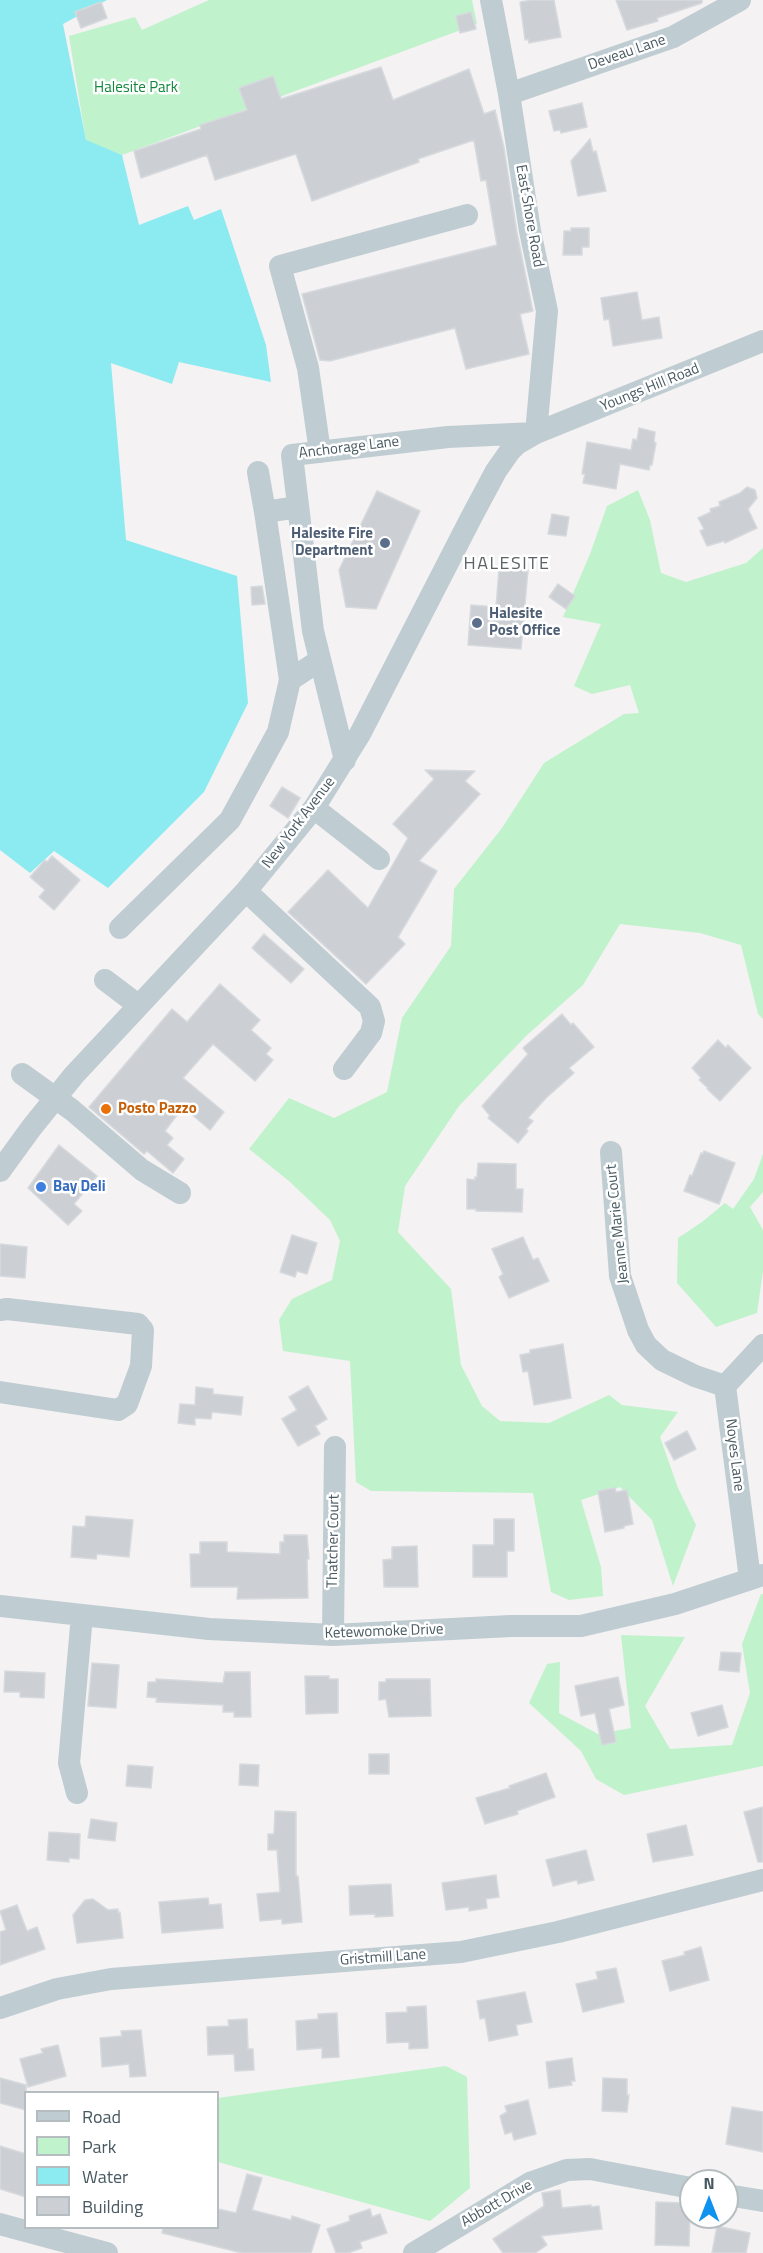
<!DOCTYPE html>
<style>
body{margin:0}
#map{position:relative;width:763px;height:2253px;overflow:hidden;background:#f4f2f2;font-family:"Titillium Web",sans-serif}
canvas{display:block}
.legend{position:absolute;left:24px;top:2091px;width:195px;height:138px;box-sizing:border-box;background:#fff;border:2px solid #b6bdc0;margin:0;padding:8px 10px;list-style:none;font-size:18px;color:#485961}
.legend li{display:flex;align-items:center;gap:12px;height:30px}
.legend b{width:30px;border:2px solid #b6bdc0}
.north{position:absolute;left:679px;top:2169px;width:60px;height:60px;box-sizing:border-box;background:#fff;border:2px solid #b6bdc0;border-radius:50%;rotate:0deg;font-size:16px;font-weight:700;line-height:24px;text-align:center;color:#485961}
.north::after{content:'';display:block;margin:auto;width:21px;height:27px;background:#1093f0;clip-path:polygon(50% 0,100% 100%,50% 72%,0 100%)}
</style>
<div id="map">
<canvas width="763" height="2253"></canvas>
<ul class="legend">
<li><b style="height:8px;background:#bfccd2"></b>Road</li>
<li><b style="height:16px;background:#c0f2cc"></b>Park</li>
<li><b style="height:16px;background:#8bebf1"></b>Water</li>
<li><b style="height:16px;background:#ccd0d4"></b>Building</li>
</ul>
<div class="north">N</div>
</div>
<script>
const context = document.querySelector('canvas').getContext('2d');
context.lineJoin = 'round';
function fill(path, color) {
  context.fillStyle = color;
  context.fill(path, 'evenodd');
}
function toPath(rows) {
  const path = new Path2D();
  for (const r of rows) {
    path.moveTo(r[0], r[1]);
    for (let i = 2; i < r.length; i += 2) path.lineTo(r[i], r[i + 1]);
  }
  return path;
}
function stroke(path, color, width, dash) {
  context.strokeStyle = color;
  context.lineWidth = width;
  context.lineCap = dash ? 'butt' : 'round';
  context.setLineDash(dash || []);
  context.stroke(path);
}
function write(font, color, halo, rows, align = 'center') {
  context.font = font + ' "Titillium Web",sans-serif';
  context.lineWidth = 5;
  context.setLineDash([]);
  context.textBaseline = 'middle';
  context.strokeStyle = halo;
  context.fillStyle = color;
  for (const [text, x, y, turn = 0] of rows) {
    context.save();
    context.translate(x, y);
    context.rotate((+turn || 0) * Math.PI / 180);
    context.textAlign = isNaN(turn) ? turn : align;
    if (halo) context.strokeText(text, 0, 0);
    context.fillText(text, 0, 0);
    context.restore();
  }
}
const green = toPath([
 [209,0,472,0,477,24,122,155,86,141,69,36,135,17,142,30],
 [638,490,650,520,661,573,686,582,746,563,763,548,763,1019,758,1014,741,945,700,933,620,924,583,985,526,1036,459,1106,405,1186,398,1232,451,1289,461,1365,482,1406,500,1421,549,1423,609,1395,622,1405,678,1412,660,1437,678,1488,696,1525,673,1586,652,1520,620,1487,581,1500,601,1567,603,1596,569,1600,551,1592,533,1493,371,1491,356,1482,350,1361,283,1351,279,1320,292,1299,332,1280,340,1241,330,1220,289,1181,249,1149,289,1098,334,1118,387,1092,402,1018,451,946,454,889,502,828,544,763,624,714,639,713,630,685,592,694,574,686,601,624,563,617,590,554,607,506],
 [763,1154,763,1192,750,1207,763,1230,763,1271,757,1313,716,1327,677,1283,678,1238,702,1222,725,1203,733,1209,754,1179],
 [761,1594,763,1594,763,1766,624,1795,596,1779,581,1751,529,1703,547,1664,560,1662,559,1713,598,1734,631,1728,621,1635,685,1637,645,1706,670,1749,732,1745,750,1693,742,1644],
 [446,2066,467,2077,470,2188,430,2221,218,2162,218,2098]
]);
const water = toPath([
 [0,0,107,0,63,24,86,140,122,155,139,225,188,206,194,220,221,209,266,345,271,382,179,362,172,384,111,363,126,540,237,576,248,703,204,792,108,888,54,851,30,873,0,850]
]);
const building = toPath([
 [532,0,554,0,561,37,529,43,528,39,525,40,520,2,532,0],
 [616,0,702,0,702,3,657,18,658,21,627,30,616,0],
 [101,2,107,18,81,28,75,12,101,2],
 [471,12,476,29,460,33,456,16,471,12],
 [381,67,393,100,469,69,484,114,495,110,504,148,517,233,532,307,533,311,520,314,529,354,466,369,455,328,330,361,320,360,302,294,497,245,486,180,481,181,474,140,418,159,419,162,312,201,296,154,215,180,207,155,141,178,134,151,201,129,200,125,247,110,239,88,273,76,281,99,381,67],
 [582,103,587,127,561,133,560,130,554,131,549,111,582,103],
 [590,139,593,152,596,151,606,191,578,196,571,161,590,139],
 [571,228,589,228,589,247,582,247,582,255,563,255,564,231,571,231,571,228],
 [637,292,642,320,659,317,662,338,613,346,609,319,604,320,601,298,637,292],
 [639,428,655,432,654,442,656,443,652,465,650,465,649,470,620,464,616,489,583,483,585,474,582,474,587,442,631,450,633,439,637,440,639,428],
 [747,487,755,490,757,498,748,509,757,528,725,543,724,541,707,546,700,531,704,529,698,518,711,512,710,509,720,506,719,502,740,493,747,487],
 [377,491,420,511,376,609,346,607,339,570,377,491],
 [552,514,569,517,566,536,548,534,552,514],
 [506,568,528,570,521,649,468,645,471,605,496,607,499,569,506,570,506,568],
 [558,584,575,596,566,609,549,597,558,584],
 [262,586,265,604,252,605,251,587,262,586],
 [425,770,475,771,465,781,480,794,419,861,437,871,398,937,405,944,366,984,288,912,328,870,368,908,408,838,393,824,434,779,425,770],
 [282,787,300,798,288,818,270,806,282,787],
 [52,856,80,880,54,910,39,897,45,890,30,877,45,860,47,862,52,856],
 [264,934,304,969,291,983,252,948,264,934],
 [220,984,260,1020,251,1030,271,1048,266,1054,273,1060,255,1081,213,1044,183,1078,224,1112,210,1130,183,1107,165,1131,173,1138,167,1145,184,1159,173,1173,147,1151,144,1154,89,1107,172,1009,187,1022,220,984],
 [562,1014,571,1025,573,1023,594,1047,569,1068,574,1073,546,1098,528,1118,533,1121,526,1129,528,1131,518,1143,488,1118,490,1116,482,1106,528,1054,523,1048,562,1014],
 [718,1040,726,1048,728,1045,751,1068,720,1101,707,1089,708,1088,699,1080,701,1078,692,1068,718,1040],
 [59,1145,97,1176,74,1204,82,1211,68,1225,28,1188,59,1145],
 [704,1151,735,1163,719,1204,684,1191,690,1175,692,1176,701,1153,703,1154,704,1151],
 [478,1163,516,1164,516,1189,523,1189,522,1212,476,1211,476,1209,467,1209,467,1179,475,1180,475,1177,477,1177,478,1163],
 [292,1235,317,1243,307,1274,297,1271,295,1277,280,1272,292,1235],
 [523,1237,533,1260,538,1258,549,1281,509,1298,499,1277,503,1274,492,1249,523,1237],
 [0,1244,27,1247,25,1278,0,1276,0,1244],
 [563,1344,571,1398,534,1405,528,1371,523,1372,520,1355,530,1353,530,1350,563,1344],
 [308,1386,327,1419,315,1426,320,1434,298,1446,282,1419,297,1410,289,1397,308,1386],
 [196,1387,213,1389,213,1394,243,1397,241,1415,212,1412,211,1419,195,1418,195,1425,178,1423,180,1404,195,1405,196,1387],
 [687,1431,696,1449,674,1460,665,1443,687,1431],
 [615,1488,616,1492,627,1490,633,1524,624,1526,624,1528,605,1532,598,1491,615,1488],
 [86,1516,133,1520,129,1557,97,1554,96,1559,71,1557,73,1526,85,1527,86,1516],
 [494,1519,514,1519,514,1551,507,1551,507,1577,473,1577,473,1545,494,1545,494,1519],
 [284,1535,307,1535,309,1559,307,1559,308,1598,237,1599,238,1587,191,1587,190,1554,200,1554,200,1542,227,1542,227,1552,280,1554,280,1542,284,1542,284,1535],
 [417,1546,418,1587,384,1587,383,1560,392,1559,392,1547,417,1546],
 [721,1652,741,1653,739,1672,719,1670,721,1652],
 [92,1663,119,1665,116,1708,88,1706,92,1663],
 [5,1671,45,1673,44,1698,20,1697,20,1692,4,1692,5,1671],
 [225,1672,250,1672,251,1717,234,1717,234,1712,223,1712,223,1705,156,1702,157,1698,147,1697,148,1682,156,1682,156,1679,223,1683,225,1672],
 [305,1676,329,1676,329,1679,338,1679,338,1713,306,1714,305,1676],
 [618,1677,624,1705,609,1709,616,1742,602,1745,595,1713,581,1716,575,1686,618,1677],
 [386,1679,430,1679,431,1716,389,1717,386,1699,379,1700,379,1682,386,1682,386,1679],
 [722,1705,728,1727,698,1736,691,1713,722,1705],
 [369,1754,389,1754,389,1774,369,1774,369,1754],
 [240,1764,259,1765,258,1786,239,1785,240,1764],
 [128,1765,153,1767,151,1788,126,1786,128,1765],
 [546,1773,555,1797,517,1811,518,1814,485,1824,476,1798,510,1788,509,1786,546,1773],
 [763,1807,763,1862,758,1862,744,1812,763,1807],
 [275,1811,296,1812,296,1876,298,1876,302,1922,282,1924,282,1919,260,1921,257,1894,280,1892,277,1850,268,1850,268,1834,274,1834,275,1811],
 [91,1819,117,1823,115,1841,88,1838,91,1819],
 [686,1825,693,1855,653,1862,647,1834,686,1825],
 [49,1832,80,1834,79,1859,69,1858,69,1862,47,1860,49,1832],
 [586,1850,594,1880,578,1884,577,1880,553,1886,546,1860,586,1850],
 [496,1875,499,1897,486,1899,487,1908,469,1911,469,1907,446,1910,442,1883,496,1875],
 [391,1884,393,1916,375,1917,375,1914,350,1915,349,1886,391,1884],
 [208,1898,209,1905,221,1904,223,1928,162,1933,159,1902,208,1898],
 [93,1899,108,1910,118,1909,118,1913,120,1912,123,1938,77,1943,73,1915,85,1900,93,1899],
 [17,1905,27,1931,37,1927,45,1949,0,1965,0,1932,6,1930,0,1911,17,1905],
 [701,1947,709,1980,670,1991,662,1961,685,1955,684,1952,701,1947],
 [616,1968,624,2002,583,2012,576,1984,598,1979,596,1972,616,1968],
 [525,1992,532,2022,516,2025,518,2035,489,2041,485,2018,480,2019,477,2001,525,1992],
 [426,2006,428,2048,409,2049,409,2042,387,2043,386,2013,407,2012,407,2007,426,2006],
 [337,2013,339,2057,322,2058,322,2048,297,2050,296,2021,318,2019,318,2014,337,2013],
 [247,2019,248,2049,253,2049,254,2070,235,2071,234,2054,208,2055,207,2027,229,2026,228,2020,247,2019],
 [141,2030,146,2076,130,2077,129,2064,102,2067,100,2038,122,2036,121,2031,141,2030],
 [58,2045,66,2076,28,2087,20,2059,43,2053,41,2049,58,2045],
 [572,2058,575,2081,571,2081,572,2085,549,2088,546,2062,572,2058],
 [0,2078,26,2085,26,2110,0,2103,0,2078],
 [603,2078,627,2079,627,2095,629,2095,627,2112,602,2111,603,2078],
 [528,2100,536,2134,514,2140,512,2132,505,2134,500,2116,507,2112,505,2106,528,2100],
 [732,2107,763,2112,763,2152,726,2144,732,2107],
 [0,2146,26,2154,26,2197,0,2189,0,2146],
 [247,2174,262,2178,252,2210,291,2220,292,2216,320,2225,311,2253,242,2253,162,2233,163,2228,218,2228,218,2209,236,2213,247,2174],
 [560,2190,562,2208,591,2205,591,2207,599,2206,602,2229,541,2236,547,2245,535,2253,503,2253,493,2239,544,2206,542,2193,560,2190],
 [656,2202,685,2203,684,2212,690,2212,689,2246,655,2245,656,2202],
 [370,2209,372,2217,380,2214,387,2233,360,2242,362,2248,348,2253,336,2253,327,2229,350,2221,349,2216,370,2209],
 [717,2226,750,2233,746,2253,712,2253,717,2226]
]);
const minor = toPath([
 [491,0,509,94,530,231,547,311,536,433],
 [509,94,673,37,740,0],
 [320,452,308,368,280,266,467,215],
 [258,472,265,512],
 [290,680,265,512,298,507],
 [345,760,313,631,292,455,448,437,535,433],
 [314,808,379,859],
 [246,891,370,1007,374,1021,371,1033,344,1069],
 [120,928,230,820,278,732,290,680,320,660],
 [105,980,138,1005],
 [22,1074,72,1110,142,1170,180,1193],
 [611,1152,620,1276,638,1330,646,1345,662,1360,695,1376,725,1386],
 [0,1171,32,1127,74,1075,246,891,314,808,360,734,472,516,496,471,510,451,517,444,536,433,763,341],
 [0,1310,7,1309,138,1324,143,1330,141,1366,127,1404,118,1410,0,1392],
 [750,1579,725,1386,763,1345],
 [0,1606,209,1629,333,1635,511,1626,581,1626,675,1604,763,1575],
 [333,1635,335,1447],
 [77,1793,69,1763,82,1615],
 [0,2008,57,1989,111,1979,461,1952,558,1932,763,1880],
 [727,2195,763,2201],
 [0,2224,107,2253],
 [414,2253,530,2183,567,2170,590,2169,691,2188]
]);
const markers = [
 [385,543,6,"#5c6f8a"],
 [477,623,6,"#5c6f8a"],
 [106,1109,6,"#e8710a"],
 [41,1187,6,"#3f7fe0"]
];
const streetNames = [
 ["Deveau Lane",627,53,-19],
 ["East Shore Road",529,216,80],
 ["Youngs Hill Road",650,388,-22],
 ["Anchorage Lane",349,448,-7],
 ["New York Avenue",299,823,-53],
 ["Jeanne Marie Court",618,1224,-96],
 ["Noyes Lane",734,1455,83],
 ["Thatcher Court",334,1541,-89],
 ["Ketewomoke Drive",384,1632,-2],
 ["Gristmill Lane",383,1958,-4],
 ["Abbott Drive",497,2204,-30]
];
const parkNames = [
 ["Halesite Park",136,88]
];
const serviceNames = [
 ["Halesite Fire",373,534],
 ["Department",373,551],
 ["Halesite",489,614,"left"],
 ["Post Office",489,631,"left"]
];
const foodNames = [
 ["Posto Pazzo",118,1109]
];
const shopNames = [
 ["Bay Deli",53,1187]
];
const quarterNames = [
 ["HALESITE",507,565]
];
fill(green, '#c0f2cc');
fill(water, '#8bebf1');
fill(building, '#ccd0d4');
stroke(building, '#d6d9dd', 1.5);
stroke(minor, '#bfccd2', 22);
for (const [x, y, r, color] of markers) {
  const dot = new Path2D();
  dot.arc(x, y, r, 0, 2 * Math.PI);
  context.fillStyle = color;
  context.fill(dot);
  stroke(dot, '#fff', 2);
}
write('15px', '#485961', '#fff', streetNames);
write('15px', '#13883c', '#fff', parkNames);
write('bold 15px', '#4e5e75', '#fff', serviceNames, 'right');
write('bold 15px', '#c56008', '#fff', foodNames, 'left');
write('bold 15px', '#366cbe', '#fff', shopNames, 'left');
context.letterSpacing = '1.5px';
write('18px', '#5e6367', '#fff', quarterNames);
context.letterSpacing = '0px';
</script>
